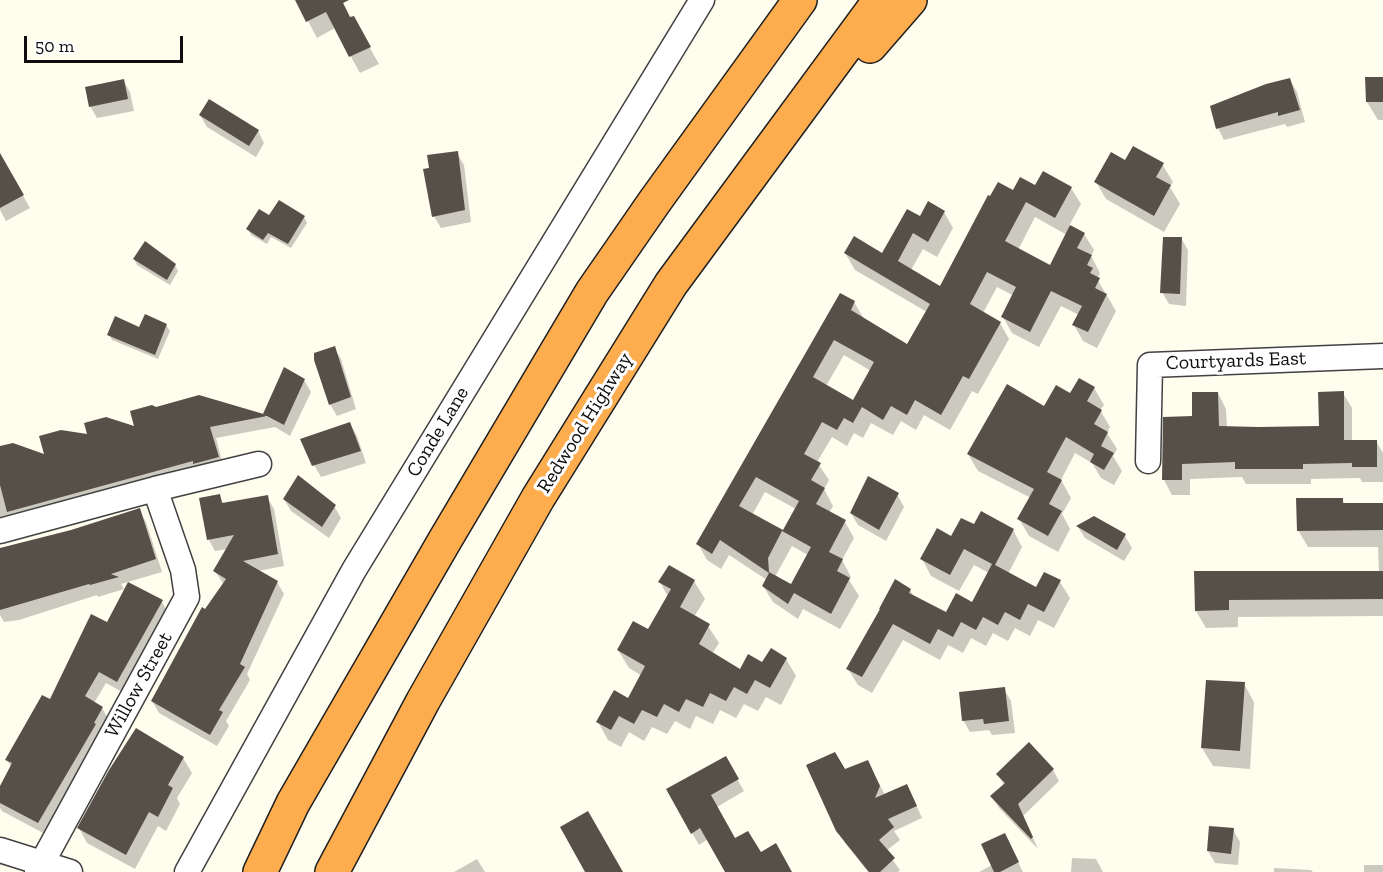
<!DOCTYPE html>
<style>
body{margin:0}
#map{position:relative;width:1383px;height:872px;overflow:hidden;background:#fffdee;font-family:"Zilla Slab",serif}
canvas{display:block}
.scale{position:absolute;left:24px;top:36px;width:159px;height:27px;box-sizing:border-box;border:3px solid #0e0e0e;border-top:0;padding-left:8px;font-size:18px;line-height:21px;white-space:nowrap;color:#0e0e0e;-webkit-text-stroke:4px #fff;paint-order:stroke}
</style>
<div id="map">
<canvas width="1383" height="872"></canvas>
<div class="scale">50 m</div>
</div>
<script>
const context = document.querySelector('canvas').getContext('2d');
context.lineJoin = 'round';
function fill(path, color) {
  context.fillStyle = color;
  context.fill(path, 'evenodd');
}
function toPath(rows) {
  const path = new Path2D();
  for (const r of rows) {
    path.moveTo(r[0], r[1]);
    for (let i = 2; i < r.length; i += 2) path.lineTo(r[i], r[i + 1]);
  }
  return path;
}
function stroke(path, color, width, dash) {
  context.strokeStyle = color;
  context.lineWidth = width;
  context.lineCap = dash ? 'butt' : 'round';
  context.setLineDash(dash || []);
  context.stroke(path);
}
function write(font, color, halo, rows, align = 'center') {
  context.font = font + ' "Zilla Slab",serif';
  context.lineWidth = 6;
  context.setLineDash([]);
  context.textBaseline = 'middle';
  context.strokeStyle = halo;
  context.fillStyle = color;
  for (const [text, x, y, turn = 0] of rows) {
    context.save();
    context.translate(x, y);
    context.rotate((+turn || 0) * Math.PI / 180);
    context.textAlign = isNaN(turn) ? turn : align;
    if (halo) context.strokeText(text, 0, 0);
    context.fillText(text, 0, 0);
    context.restore();
  }
}
const shadow = toPath([
 [297,0,342,0,351,19,362,34,379,64,360,73,335,28,317,38],
 [1383,78,1383,120,1378,120,1367,102],
 [123,80,130,92,134,111,97,118,90,106],
 [1290,80,1297,92,1305,122,1287,127,1285,124,1224,140,1218,128],
 [200,115,258,131,264,143,256,157,207,127],
 [457,153,464,165,471,222,441,228,434,216,431,170],
 [2,159,30,208,6,221,0,210,0,160],
 [1126,162,1162,164,1173,182,1170,187,1180,204,1164,232,1106,199,1096,182],
 [1036,187,1071,188,1081,204,1069,226,1084,234,1094,250,1091,256,1100,273,1097,279,1116,311,1097,348,1083,341,1074,325,1079,315,1061,306,1039,347,1012,333,1003,317,1014,296,997,287,983,313,1000,323,1009,339,978,394,972,391,950,430,924,415,916,430,901,421,893,435,871,423,863,438,854,433,847,446,832,437,817,462,829,480,824,489,833,506,829,513,845,522,854,538,842,560,851,577,849,580,859,596,840,629,803,609,798,619,773,602,763,586,767,580,729,555,721,569,707,560,698,544,854,302,864,319,908,346,927,312,855,270,845,253,883,255,921,218,944,212,953,228,937,257,923,249,911,270,941,288,1013,193],
 [1035,217,1067,235,1050,267,1018,250],
 [844,355,871,371,854,402,826,386],
 [765,492,796,509,784,532,752,515],
 [792,546,808,555,792,586,777,578,776,575],
 [269,217,304,217,307,223,291,248,271,237,267,244,251,235,248,229],
 [1181,238,1188,250,1186,306,1169,304,1162,292],
 [134,259,175,265,178,271,170,285,137,265],
 [166,325,170,331,158,359,112,340,109,335],
 [334,348,341,359,356,409,337,416,330,404],
 [304,380,311,392,290,436,275,427,216,438,224,469,0,524,0,448,46,457,89,436,136,428,156,408,199,396,267,417,265,414],
 [1094,388,1104,405,1100,410,1110,427,1107,433,1117,449,1113,456,1122,471,1114,485,1101,478,1092,463,1075,453,1061,480,1071,498,1062,514,1070,529,1058,552,1029,536,1019,519,1031,498,978,471,968,454,1045,408,1071,395],
 [1218,393,1226,409,1227,428,1320,428,1343,393,1352,408,1352,441,1376,441,1383,453,1383,482,1362,482,1360,478,1311,479,1311,484,1246,484,1242,477,1190,479,1190,495,1172,495,1164,480,1194,418],
 [350,424,357,436,366,463,321,477,314,465],
 [897,494,904,507,886,541,858,525,851,513],
 [219,496,224,504,267,497,274,509,284,566,258,571,277,582,284,594,247,674,250,680,226,721,229,726,217,746,159,713,152,701,206,611,224,585,215,571,228,549,215,551,209,540],
 [284,499,334,506,341,518,329,538,291,511],
 [1342,500,1345,504,1383,504,1383,616,1238,617,1238,627,1206,628,1196,611,1195,573,1379,573,1378,547,1308,547,1298,530],
 [139,510,146,522,162,572,121,584,124,589,98,597,97,595,19,620,4,622,0,615,0,549,71,531],
 [974,526,1013,530,1022,547,1008,574,1037,589,1060,582,1070,598,1054,628,1038,620,1030,636,1015,628,1008,641,993,633,986,646,971,638,963,653,948,645,940,660,903,640,872,693,858,685,848,669,910,590,914,597,947,614,973,604,989,573,974,565,959,591,931,576,922,559,952,538],
 [1078,527,1125,536,1132,548,1124,561,1085,538],
 [694,581,705,599,694,617,708,626,719,643,712,654,741,671,786,659,796,676,781,705,766,697,758,711,744,704,736,718,720,710,713,724,696,716,690,729,675,721,667,734,652,727,644,741,629,732,621,747,608,740,598,722,629,700,642,676,629,668,618,650,648,631,668,597,660,582],
 [129,584,162,602,169,614,124,693,106,683,94,703,102,708,109,720,45,834,2,811,0,808,0,795,11,767,7,760,107,624],
 [1244,684,1254,702,1250,769,1213,766,1202,748],
 [1004,689,1011,701,1015,733,992,735,989,730,970,732,963,720],
 [183,758,192,773,177,798,180,804,166,831,158,826,135,869,87,843,79,828],
 [725,758,744,791,717,807,735,840,791,872,727,872,708,839,699,845,668,790],
 [1053,770,1059,781,1023,816,1038,849,999,808,992,797,1004,785,998,775],
 [845,771,874,774,885,795,907,786,913,798,922,818,894,831,900,840,886,851,900,870,898,872,868,872,845,843,838,830],
 [1233,830,1240,842,1238,865,1215,863,1208,851],
 [1010,846,1023,872,979,872,992,865],
 [1072,858,1096,859,1103,872,1071,872],
 [477,859,485,872,454,872],
 [1364,865,1383,865,1383,872,1364,872],
 [1274,868,1311,870,1313,872,1274,872]
]);
const building = toPath([
 [295,0,349,0,343,3,350,17,354,16,371,47,349,57,326,12,306,22],
 [1365,77,1383,77,1383,102,1366,102],
 [1290,78,1300,110,1278,116,1278,112,1216,129,1210,106,1266,84],
 [124,79,128,99,89,107,85,87],
 [209,99,259,130,249,146,199,115],
 [1133,146,1164,163,1156,177,1171,185,1154,216,1094,182,1111,152,1125,160],
 [458,151,465,210,432,217,423,169,429,168,427,155],
 [0,153,24,195,0,208],
 [1043,171,1072,187,1055,218,1026,202,1005,241,1050,265,1070,225,1085,233,1077,248,1092,255,1087,265,1093,268,1090,273,1100,278,1095,288,1107,294,1088,332,1072,325,1082,306,1051,291,1030,332,1001,317,1016,287,987,272,970,304,1001,322,969,379,963,376,941,415,915,400,907,415,891,406,883,420,862,407,853,423,844,418,837,430,822,422,804,454,821,463,811,480,825,488,816,504,846,520,829,552,843,559,837,571,850,578,831,614,794,593,788,604,762,586,769,573,720,540,712,554,696,544,840,293,855,301,851,310,907,344,930,304,844,253,854,236,882,253,907,209,920,216,928,201,945,211,928,242,913,233,898,261,940,286,988,195,990,196,998,182,1013,190,1020,177,1035,185],
 [834,340,874,362,853,400,813,377],
 [756,477,799,501,783,530,739,506],
 [782,531,811,547,791,584,769,572,768,558],
 [279,200,305,216,288,244,268,233,263,240,246,229,259,209,269,215],
 [1163,237,1182,237,1180,294,1160,293],
 [145,241,176,264,167,280,133,259],
 [145,314,167,324,155,355,107,335,115,316,139,327],
 [335,346,351,397,329,405,314,360,314,353],
 [284,367,305,379,284,425,267,416,210,427,219,457,193,464,193,461,7,512,0,485,0,446,13,443,44,454,39,436,61,430,87,434,84,423,106,417,134,426,130,411,152,405,156,407,199,395,267,415,263,414],
 [1079,378,1095,387,1087,401,1102,410,1094,424,1108,432,1101,446,1114,453,1104,470,1090,462,1094,454,1066,437,1047,472,1062,480,1049,504,1062,511,1048,536,1017,519,1034,489,967,454,1007,384,1044,406,1056,385,1070,393],
 [1344,391,1344,440,1377,440,1377,467,1352,467,1352,463,1303,464,1303,469,1235,469,1235,462,1182,464,1182,480,1162,480,1163,417,1192,416,1192,392,1218,392,1219,426,1258,427,1319,426,1318,392],
 [350,422,361,451,312,466,300,439],
 [298,475,336,505,322,527,283,499],
 [868,476,899,493,879,530,850,513],
 [220,494,222,503,268,495,278,554,243,561,278,581,240,664,245,667,219,710,223,712,210,735,151,701,202,607,205,609,226,579,213,571,234,535,207,540,199,498],
 [1296,498,1343,498,1343,503,1383,503,1383,530,1297,531],
 [140,508,156,559,111,574,119,577,90,585,89,584,0,610,0,548,71,530],
 [981,511,1014,529,995,565,1036,587,1044,572,1061,580,1044,612,1028,604,1020,620,1005,612,998,625,983,617,976,630,961,622,953,637,938,629,930,644,893,624,862,677,846,669,880,609,879,609,895,579,911,589,909,593,946,612,956,593,972,602,992,564,964,549,950,575,920,559,937,528,951,536,961,518,974,524],
 [1094,516,1126,534,1117,550,1076,526],
 [669,565,695,580,680,607,710,624,699,644,740,669,748,654,762,662,771,648,787,658,770,688,755,680,747,694,734,687,726,701,710,693,703,707,686,699,679,712,664,704,657,717,642,710,634,724,619,716,611,730,596,722,614,690,628,698,645,666,617,650,633,621,648,629,671,589,658,582],
 [1194,571,1383,571,1383,599,1229,600,1229,610,1195,611],
 [128,582,163,600,117,682,99,672,85,696,103,707,94,723,96,724,38,823,0,803,0,786,12,763,5,760,42,695,50,699,91,614,107,622],
 [1206,680,1245,682,1240,751,1201,748],
 [1005,687,1009,721,984,724,983,719,962,721,959,692],
 [136,728,184,757,168,785,173,788,158,817,149,812,126,855,77,828,109,770],
 [1029,742,1054,769,1018,804,1033,837,1031,839,990,796,1005,783,996,774],
 [835,752,845,769,868,760,880,786,875,798,907,784,917,806,888,819,894,827,879,840,895,858,880,872,869,872,836,831,806,765],
 [726,756,739,779,711,795,735,838,748,831,761,852,776,843,792,872,725,872,700,828,691,834,666,789],
 [588,811,623,872,585,872,560,827],
 [1209,826,1234,828,1231,854,1207,851],
 [1005,833,1019,862,1000,872,994,872,981,844]
]);
const minor = toPath([
 [1148,461,1150,365,1383,356],
 [0,531,155,489,259,464],
 [0,850,70,872],
 [37,872,187,597,183,570,155,489],
 [187,872,354,570,702,0]
]);
const highway = toPath([
 [870,46,910,0],
 [260,872,293,803,445,540,592,292,655,201,800,0],
 [332,872,423,701,538,498,671,284,880,0]
]);
const streetNames = [
 ["Courtyards East",1236,361,-2],
 ["Redwood Highway",585,423,-58],
 ["Conde Lane",438,432,-59],
 ["Willow Street",139,685,-61]
];
fill(shadow, '#0003');
fill(building, '#575049');
stroke(minor, '#414141', 27);
stroke(highway, '#1f1f1f', 36);
stroke(minor, '#fff', 24);
stroke(highway, '#fdac4e', 33);
write('20px', '#0e0e0e', '#fff', streetNames);
</script>
